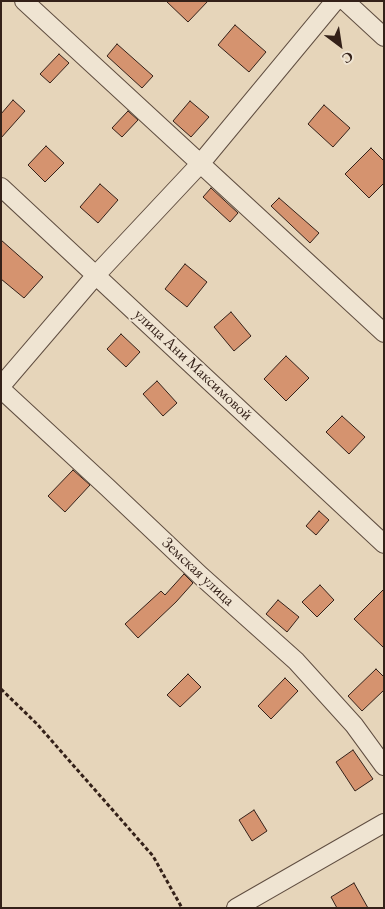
<!DOCTYPE html>
<meta charset="utf-8">
<style>
body{margin:0}
#map{position:relative;width:385px;height:909px;overflow:hidden;background:#e6d5ba;font-family:"EB Garamond",serif}
canvas{display:block}
.frame{position:absolute;inset:0;border:2px solid #342119;pointer-events:none}
.north{position:absolute;left:315px;top:20px;width:50px;height:50px;-webkit-text-stroke:4px #efe4d2;paint-order:stroke;rotate:149deg;font-size:14px;font-weight:700;line-height:20px;text-align:center;color:#342119}
.north::after{content:'';display:block;margin:auto;width:18px;height:22px;background:#342119;clip-path:polygon(50% 0,100% 100%,50% 72%,0 100%)}
</style>
<div id="map">
<canvas width="385" height="909"></canvas>
<div class="frame"></div>
<div class="north">С</div>
</div>
<script>
const context = document.querySelector('canvas').getContext('2d');
context.lineJoin = 'round';
function fill(path, color) {
  context.fillStyle = color;
  context.fill(path, 'evenodd');
}
function toPath(rows) {
  const path = new Path2D();
  for (const r of rows) {
    path.moveTo(r[0], r[1]);
    for (let i = 2; i < r.length; i += 2) path.lineTo(r[i], r[i + 1]);
  }
  return path;
}
function stroke(path, color, width, dash) {
  context.strokeStyle = color;
  context.lineWidth = width;
  context.lineCap = dash ? 'butt' : 'round';
  context.setLineDash(dash || []);
  context.stroke(path);
}
function write(font, color, halo, rows, align = 'center') {
  context.font = font + ' "EB Garamond",serif';
  context.lineWidth = 4;
  context.setLineDash([]);
  context.textBaseline = 'middle';
  context.strokeStyle = halo;
  context.fillStyle = color;
  for (const [text, x, y, turn = 0] of rows) {
    context.save();
    context.translate(x, y);
    context.rotate((+turn || 0) * Math.PI / 180);
    context.textAlign = isNaN(turn) ? turn : align;
    if (halo) context.strokeText(text, 0, 0);
    context.fillText(text, 0, 0);
    context.restore();
  }
}
const building = toPath([
 [166,1,208,1,188,22,166,1],
 [235,25,266,52,249,72,218,45,235,25],
 [117,44,153,76,142,88,107,56,117,44],
 [59,54,69,63,50,83,40,74,59,54],
 [13,100,25,111,1,138,1,114,13,100],
 [190,101,209,117,191,137,173,121,190,101],
 [324,105,350,128,333,147,308,124,324,105],
 [128,111,138,120,122,137,112,128,128,111],
 [46,146,64,163,45,182,28,165,46,146],
 [371,148,384,161,384,183,369,198,345,174,371,148],
 [100,184,118,200,98,223,80,207,100,184],
 [211,188,238,213,230,222,203,197,211,188],
 [279,198,319,233,310,243,271,206,279,198],
 [1,240,43,277,24,298,1,279,1,240],
 [185,264,207,282,187,307,165,289,185,264],
 [231,312,251,336,234,351,214,327,231,312],
 [121,334,140,352,126,367,107,349,121,334],
 [286,356,309,378,286,401,264,379,286,356],
 [157,381,177,403,163,416,143,394,157,381],
 [342,416,365,437,349,454,326,432,342,416],
 [73,470,90,485,65,512,48,496,73,470],
 [319,511,329,520,316,535,306,526,319,511],
 [184,574,193,583,176,602,138,638,125,624,161,591,165,595,184,574],
 [320,585,334,600,317,617,302,602,320,585],
 [384,589,384,648,354,619,384,589],
 [278,600,299,617,287,632,266,614,278,600],
 [376,669,384,677,384,690,362,711,348,696,376,669],
 [188,674,201,687,180,707,167,695,188,674],
 [285,678,298,691,271,719,258,706,285,678],
 [353,750,373,779,355,791,336,762,353,750],
 [254,810,267,831,252,841,239,820,254,810],
 [354,883,368,908,337,908,331,897,354,883]
]);
const path = toPath([
 [1,689,37,724,153,856,182,908]
]);
const street = toPath([
 [24,1,384,333],
 [345,1,384,37],
 [1,187,384,544],
 [1,386,96,275,200,164,335,1],
 [1,389,107,487,201,576,296,661,354,725,384,766],
 [236,908,384,823]
]);
const streetNames = [
 ["улица Ани Максимовой",193,365,43],
 ["Земская улица",198,572,43]
];
fill(building, '#d5936f');
stroke(building, '#342119', 1);
stroke(street, '#604e41', 20);
stroke(path, '#342119', 3, [4, 2.5]);
stroke(street, '#efe4d2', 18);
write('16px', '#342119', '#efe4d2', streetNames);
</script>
